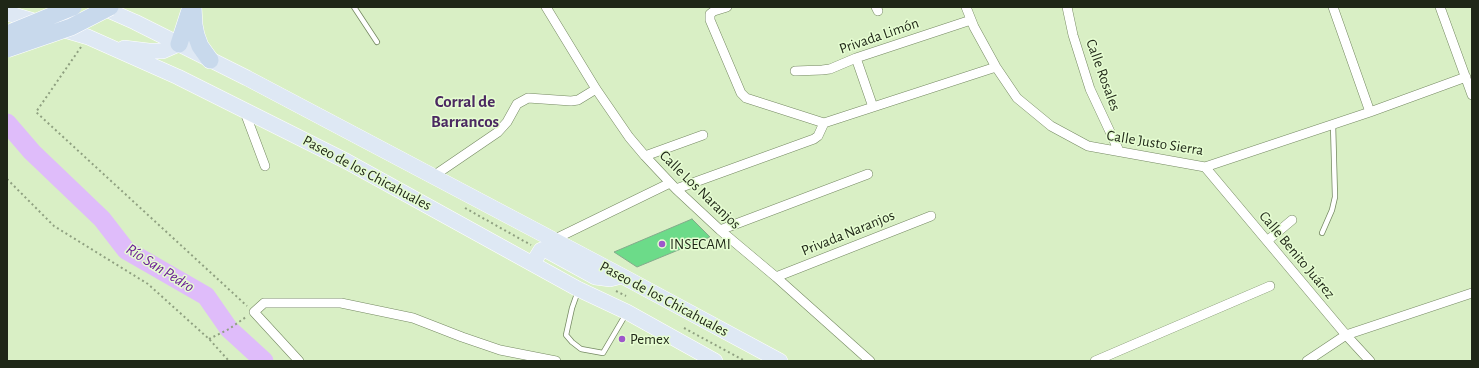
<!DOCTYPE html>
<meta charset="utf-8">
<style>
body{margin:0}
#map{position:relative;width:1479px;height:368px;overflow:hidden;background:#d9efc5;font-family:"Alegreya Sans",sans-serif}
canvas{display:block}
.frame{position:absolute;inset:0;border:8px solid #1f2717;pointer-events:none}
</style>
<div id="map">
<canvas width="1479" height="368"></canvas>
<div class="frame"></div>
</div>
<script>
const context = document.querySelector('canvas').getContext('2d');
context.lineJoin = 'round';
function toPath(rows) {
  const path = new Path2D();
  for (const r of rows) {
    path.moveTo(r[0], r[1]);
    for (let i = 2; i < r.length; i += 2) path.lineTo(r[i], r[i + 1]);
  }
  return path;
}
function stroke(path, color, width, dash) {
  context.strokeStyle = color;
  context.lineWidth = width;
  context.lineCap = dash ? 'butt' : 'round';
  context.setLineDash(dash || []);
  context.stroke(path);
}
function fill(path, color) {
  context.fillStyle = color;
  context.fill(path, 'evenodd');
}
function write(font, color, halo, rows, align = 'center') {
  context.font = font + ' "Alegreya Sans",sans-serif';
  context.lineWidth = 3;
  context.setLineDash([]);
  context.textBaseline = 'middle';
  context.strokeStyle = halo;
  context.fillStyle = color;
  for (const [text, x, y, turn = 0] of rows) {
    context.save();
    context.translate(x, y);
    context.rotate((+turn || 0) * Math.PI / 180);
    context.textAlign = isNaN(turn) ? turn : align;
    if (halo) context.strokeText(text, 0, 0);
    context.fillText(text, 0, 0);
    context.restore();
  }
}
const river = toPath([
 [7,123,32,152,102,219,126,250,206,296,229,329,264,361]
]);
const building = toPath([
 [692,219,710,237,637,267,614,252,692,219]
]);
const path = toPath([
 [81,47,36,112,247,306],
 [7,179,54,226,148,284,209,339,229,361],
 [465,208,531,245],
 [616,291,626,296],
 [684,328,745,361],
 [209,339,229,329,246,317]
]);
const lane = toPath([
 [354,7,377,42],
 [1322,233,1332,210,1335,197,1333,124],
 [578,291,572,308,566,335,572,342,581,349,603,353,626,314]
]);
const street = toPath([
 [546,7,596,89,629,137,645,156,676,189,720,230,776,277,870,361],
 [727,7,714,11,710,14,710,20,741,93,746,98,824,123],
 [876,7,878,11],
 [966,7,974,27,996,67,1017,98,1051,126,1088,146,1205,167,1370,112,1466,77],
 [1067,7,1073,35,1090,89,1119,151],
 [1333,7,1370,112],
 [1440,7,1472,95],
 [856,58,873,107],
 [795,71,822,70,830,69,856,58,971,20],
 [244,110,265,166],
 [824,123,996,67],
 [645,156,703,135],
 [1205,167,1346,335,1370,361],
 [432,177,498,132,507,122,517,104,528,98,571,101,578,100,596,89],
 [676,189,814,139,818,136,824,123],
 [720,230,868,174],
 [553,240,670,183],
 [1267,241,1292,220],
 [776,277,931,216],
 [299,361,254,312,264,303,341,303,413,318,462,337,500,350,556,361],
 [1095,361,1270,286],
 [1307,361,1346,335,1472,293]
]);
const primary = toPath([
 [101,7,135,22,247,78,622,276,780,361],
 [7,13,88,37,178,77,346,161,578,289,627,312,715,361],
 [124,48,149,51,163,51,179,44],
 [533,263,541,250,544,249,595,277,610,279,622,276]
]);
const highway = toPath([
 [193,7,194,25,196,35,200,46,210,60],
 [179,44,190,10]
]);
const highwayBridge = toPath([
 [7,34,73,7],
 [7,49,71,27,110,7]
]);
const markers = [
 [662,244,4,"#9e57cb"],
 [622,339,4,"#9e57cb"]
];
const streetNames = [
 ["Privada Limón",879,36,-19],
 ["Calle Rosales",1103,75,70],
 ["Calle Justo Sierra",1155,143,9],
 ["Paseo de los Chicahuales",367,173,28],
 ["Calle Los Naranjos",700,190,44],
 ["Privada Naranjos",848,233,-22],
 ["Calle Benito Juárez",1297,255,50],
 ["Paseo de los Chicahuales",664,299,28]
];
const poiNames = [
 ["INSECAMI",670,244],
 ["Pemex",630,339]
];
const waterNames = [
 ["Río San Pedro",160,268,32]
];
const quarterNames = [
 ["Corral de",465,102],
 ["Barrancos",465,122]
];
stroke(river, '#dfbcfa', 19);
fill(building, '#6cdb89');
stroke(building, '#84aa8b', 1);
stroke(lane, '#758962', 6);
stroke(street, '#758962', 10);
stroke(primary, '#fff', 16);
stroke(highway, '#fff', 18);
stroke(path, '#8fa080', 2, [2, 3]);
stroke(lane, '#fff', 4.5);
stroke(street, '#fff', 9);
stroke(primary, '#dee8f4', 15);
stroke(highway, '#c8d9ec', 17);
stroke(highwayBridge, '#fff', 18, []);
stroke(highwayBridge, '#c8d9ec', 17);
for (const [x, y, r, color] of markers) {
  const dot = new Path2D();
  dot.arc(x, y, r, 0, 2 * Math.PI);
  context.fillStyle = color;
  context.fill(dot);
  stroke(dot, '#e6fdd2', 1.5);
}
write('15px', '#1f2717', '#e6fdd2', streetNames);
write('15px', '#1f2717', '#e6fdd2', poiNames, 'left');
write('italic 16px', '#6c1e96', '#e6fdd2', waterNames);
write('bold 17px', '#4b2961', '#e6fdd2', quarterNames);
</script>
